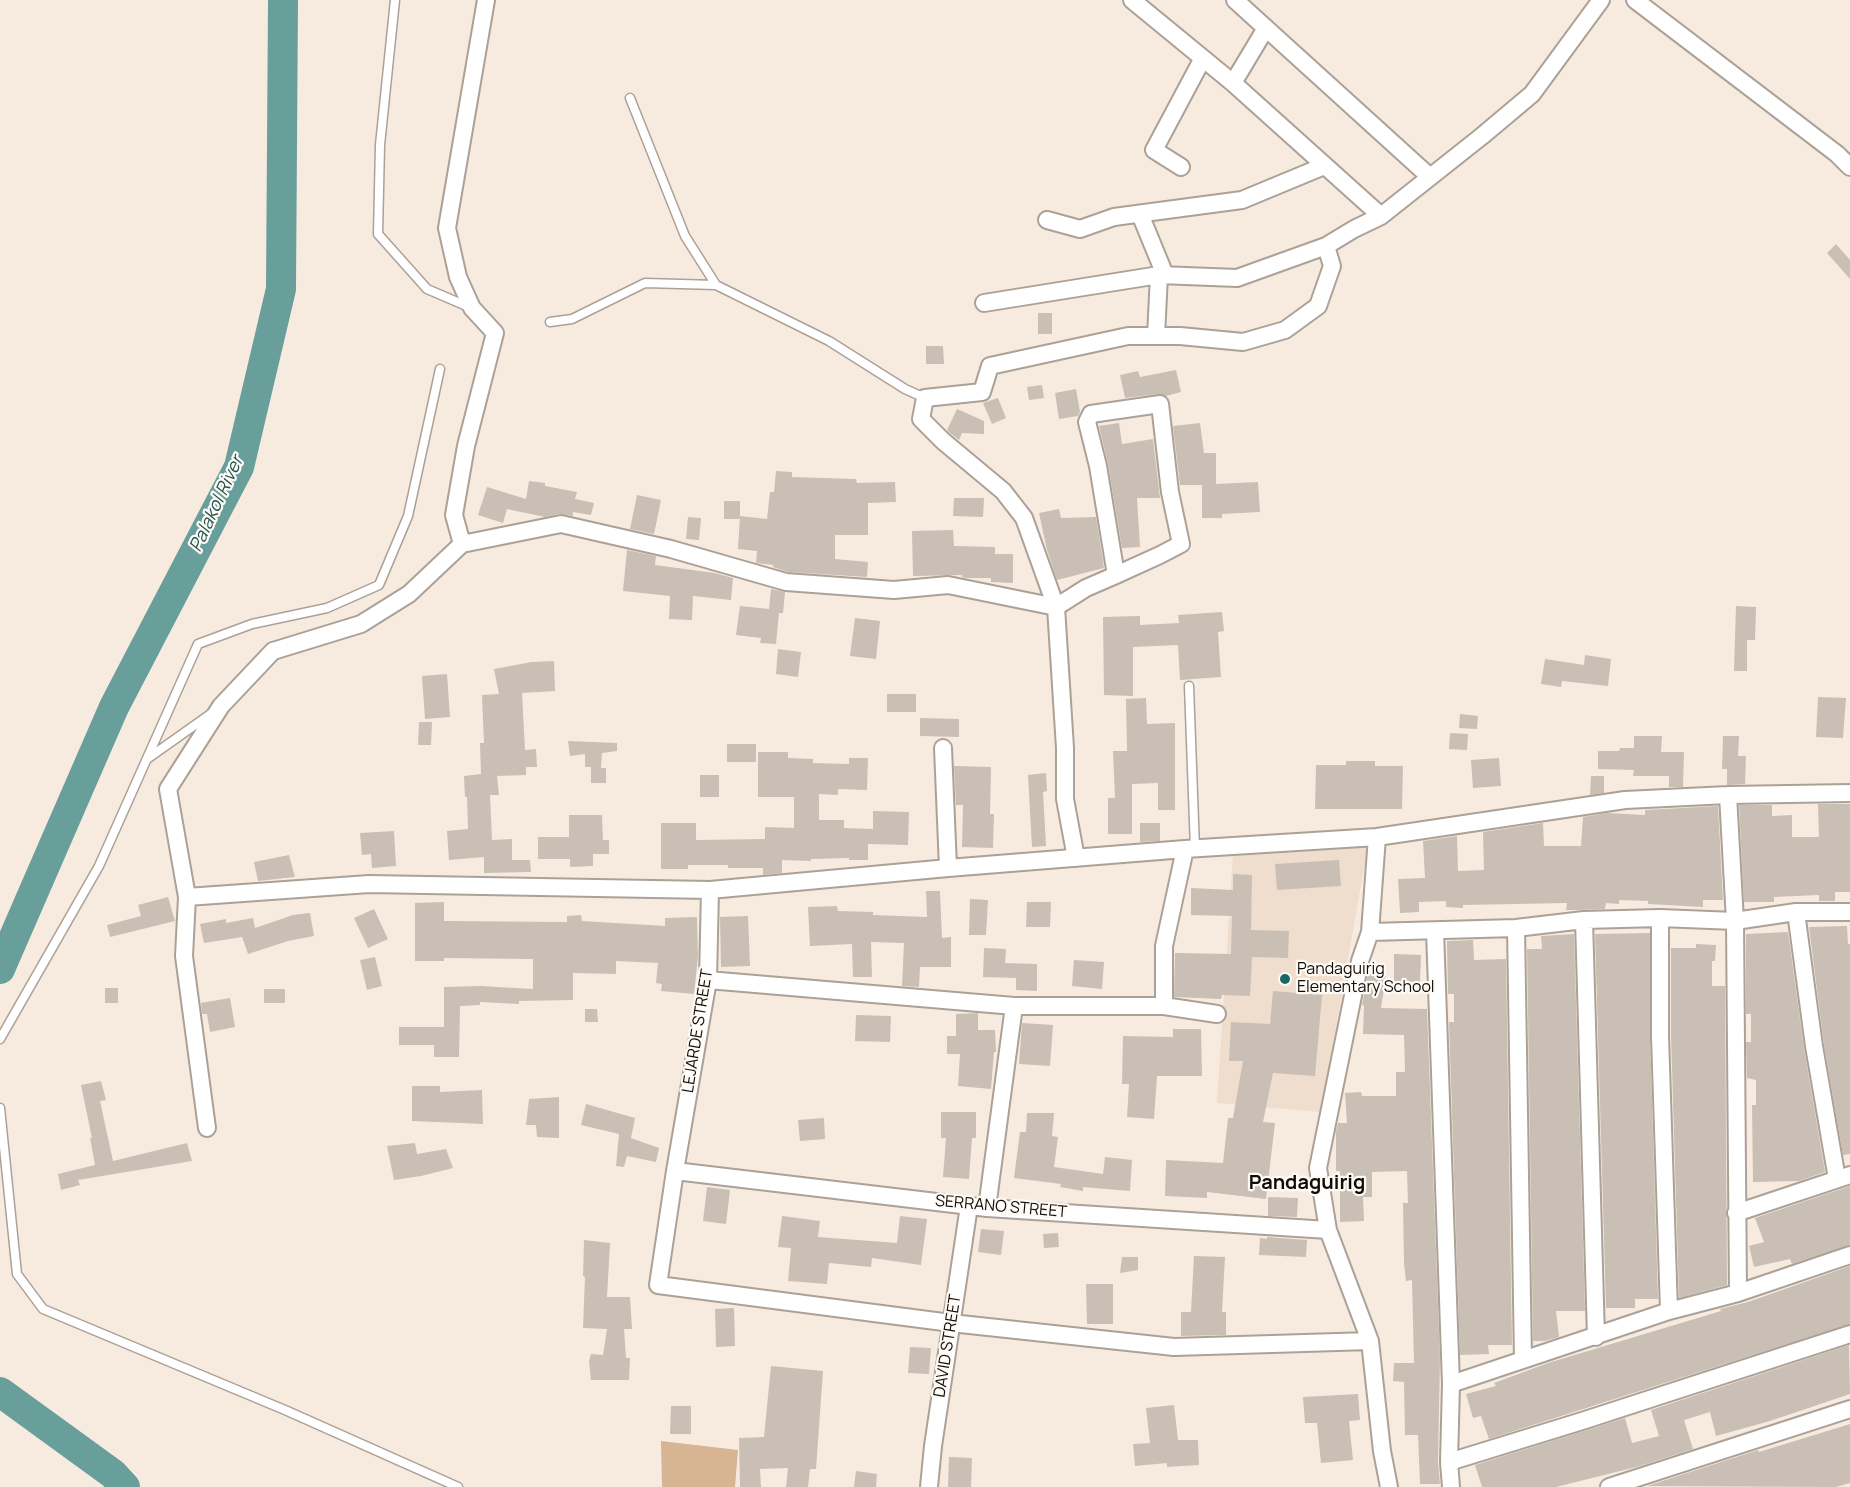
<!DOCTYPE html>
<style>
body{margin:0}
canvas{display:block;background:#f7ebe0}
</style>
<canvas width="1850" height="1487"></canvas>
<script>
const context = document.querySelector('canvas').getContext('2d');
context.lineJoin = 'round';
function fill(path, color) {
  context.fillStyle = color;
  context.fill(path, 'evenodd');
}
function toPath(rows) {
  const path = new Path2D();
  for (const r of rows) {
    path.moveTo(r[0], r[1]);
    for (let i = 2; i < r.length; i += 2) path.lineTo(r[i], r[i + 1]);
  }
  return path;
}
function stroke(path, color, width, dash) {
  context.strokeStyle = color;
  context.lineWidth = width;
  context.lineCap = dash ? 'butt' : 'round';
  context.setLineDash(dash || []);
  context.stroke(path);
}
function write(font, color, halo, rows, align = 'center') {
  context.font = font + ' Manrope,sans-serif';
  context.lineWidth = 4.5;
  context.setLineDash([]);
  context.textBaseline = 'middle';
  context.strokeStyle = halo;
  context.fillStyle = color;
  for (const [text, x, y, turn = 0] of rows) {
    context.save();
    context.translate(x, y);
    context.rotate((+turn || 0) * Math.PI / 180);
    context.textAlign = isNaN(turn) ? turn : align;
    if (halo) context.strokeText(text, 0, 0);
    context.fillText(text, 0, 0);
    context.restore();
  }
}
const built = toPath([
 [1368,845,1321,1112,1217,1103,1233,854]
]);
const forest = toPath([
 [661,1441,738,1450,735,1487,662,1487]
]);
const river = toPath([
 [0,969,114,707,239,467,281,289,283,0],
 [0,1392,113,1474,125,1487]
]);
const building = toPath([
 [1836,244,1850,260,1850,279,1827,253],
 [1038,313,1052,313,1052,334,1038,334],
 [926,346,943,346,944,364,926,364],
 [1176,370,1181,392,1166,396,1158,394,1125,398,1120,375,1138,371,1140,377],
 [1042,385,1044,398,1029,400,1027,387],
 [1076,389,1080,412,1078,416,1059,419,1055,393],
 [998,398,1006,418,992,424,983,403],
 [957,409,984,421,984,434,962,433,959,440,950,433,947,430],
 [1119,423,1122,444,1153,439,1160,498,1137,498,1140,547,1122,548,1108,464,1099,426],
 [1200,423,1204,453,1216,453,1216,484,1258,482,1260,512,1222,514,1222,518,1202,518,1202,485,1180,485,1173,426],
 [776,471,792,472,792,477,856,479,857,483,895,482,896,502,868,503,868,535,835,535,835,559,868,562,867,577,788,572,773,567,773,565,756,563,757,551,738,549,740,516,767,519,770,492,774,492],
 [529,481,545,483,545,486,577,492,575,499,594,503,591,515,573,512,573,516,559,514,545,517,507,509,503,523,478,515,487,487,526,499],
 [637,495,661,500,654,534,630,529],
 [954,498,984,498,983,517,953,516],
 [724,501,740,501,740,519,724,519],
 [1059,509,1061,518,1096,517,1104,568,1057,580,1047,550,1039,513],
 [688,517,701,518,699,540,686,539],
 [953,530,954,546,995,547,995,554,1013,554,1013,583,991,582,991,578,966,578,962,577,962,575,913,576,912,531],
 [627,550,656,556,655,565,715,573,733,578,731,600,693,596,692,620,669,619,670,596,623,591],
 [771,589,785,592,783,613,779,613,776,644,760,643,761,638,736,635,740,606,769,609],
 [1736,606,1756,607,1755,640,1747,640,1747,671,1734,671],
 [1222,612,1224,631,1218,632,1221,677,1180,680,1178,645,1133,647,1133,696,1104,695,1103,617,1140,616,1140,625,1179,623,1178,615],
 [855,618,880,621,876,659,850,656],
 [778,649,801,652,798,677,776,674],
 [1585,655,1611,659,1608,686,1562,681,1561,687,1541,684,1545,659,1584,665],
 [554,661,555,691,522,693,525,750,536,749,537,767,526,767,526,775,497,776,499,795,490,795,492,840,512,839,512,860,530,860,531,872,484,873,484,857,449,860,447,831,468,829,467,797,465,797,464,776,481,774,480,743,484,743,482,695,499,694,494,669,532,662],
 [447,674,450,717,425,719,422,676],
 [887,694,916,694,916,712,887,712],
 [1818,697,1846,698,1843,738,1816,737],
 [1146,698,1147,724,1175,723,1175,810,1158,810,1158,783,1132,784,1132,834,1108,834,1108,798,1115,798,1113,751,1127,751,1126,699],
 [1460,714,1478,716,1477,729,1459,728],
 [920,718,959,719,959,737,920,736],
 [419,722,432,722,431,745,418,745],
 [1450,733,1468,734,1467,750,1449,749],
 [1634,736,1662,736,1661,752,1684,752,1683,787,1669,787,1669,776,1633,776,1634,770,1598,769,1598,751,1619,751,1620,748,1634,748],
 [1723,736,1739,736,1738,756,1746,756,1745,784,1727,785,1727,769,1722,769],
 [568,741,617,743,617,751,602,753,601,768,606,768,606,783,591,783,591,767,585,767,585,754,570,756],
 [727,744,756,744,756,762,727,762],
 [758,752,788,752,788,758,813,759,813,763,849,764,849,758,868,758,867,790,838,789,838,795,819,794,819,820,844,820,844,828,873,829,873,811,909,812,908,845,868,844,868,860,849,860,849,858,811,859,811,861,782,860,782,873,763,875,763,868,728,868,728,865,688,865,688,869,661,869,661,823,696,823,696,840,765,839,765,827,794,828,794,797,758,797],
 [1499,758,1501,786,1473,788,1471,760],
 [1346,761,1375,761,1375,766,1403,766,1402,809,1315,809,1316,765,1346,765],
 [954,766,991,767,990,814,994,814,993,848,962,847,963,805,956,805],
 [1046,773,1047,791,1043,792,1046,846,1032,847,1028,775],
 [700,775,719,775,719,797,700,797],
 [1591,776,1604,776,1604,793,1590,795],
 [1818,804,1850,804,1850,892,1835,892,1835,901,1819,901,1819,895,1774,897,1774,902,1744,902,1739,805,1772,805,1772,816,1792,815,1792,837,1819,837],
 [1718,806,1723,900,1703,900,1703,907,1648,904,1648,901,1619,900,1619,904,1606,903,1605,909,1581,910,1566,910,1567,903,1463,905,1463,908,1446,907,1446,901,1419,902,1419,912,1400,913,1398,879,1425,878,1423,841,1457,836,1458,871,1484,870,1483,832,1543,823,1544,846,1581,846,1583,817,1607,813,1645,815,1645,810],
 [569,815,602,815,603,840,609,840,609,854,593,854,593,866,570,867,570,859,538,859,538,837,569,837],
 [1140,823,1160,823,1160,841,1140,842],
 [394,831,396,866,372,868,371,854,362,855,360,833],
 [289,855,295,877,258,881,254,862],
 [1339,860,1341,886,1277,890,1275,864],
 [1233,874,1252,875,1251,930,1289,931,1288,958,1252,957,1250,996,1222,995,1221,999,1174,997,1175,953,1231,954,1232,916,1191,915,1191,888,1233,890],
 [926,891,940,891,942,938,951,937,951,967,920,967,919,987,902,986,904,943,871,942,872,977,853,977,852,944,810,946,808,907,837,906,838,911,873,912,873,915,927,917],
 [168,897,175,921,110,937,107,925,141,916,138,905],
 [970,899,988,900,986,935,969,935],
 [444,902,444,921,567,922,567,916,581,915,582,921,665,926,665,918,697,917,698,956,694,994,661,991,662,984,656,983,658,963,616,961,616,974,573,973,573,1000,519,1001,519,1004,480,1002,480,1005,460,1006,459,1057,434,1057,434,1045,399,1045,399,1027,444,1027,444,987,480,986,533,989,533,959,444,958,444,961,415,961,415,903],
 [1027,902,1051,902,1050,927,1026,927],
 [374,909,388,939,368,948,354,918],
 [310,913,314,936,288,941,248,954,242,937,204,943,200,924,226,919,226,923,253,918,255,928,293,915],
 [748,916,750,966,721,967,720,917],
 [1847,926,1848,944,1850,944,1850,1154,1843,1155,1824,1044,1809,927],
 [1788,932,1804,1048,1825,1172,1799,1181,1753,1182,1752,1105,1756,1105,1756,1080,1747,1078,1746,1042,1751,1042,1751,1014,1746,1014,1746,934],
 [1650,933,1650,1036,1658,1299,1635,1299,1635,1308,1606,1308,1595,934],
 [1574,934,1585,1311,1556,1311,1559,1337,1545,1341,1533,1341,1527,949,1542,949,1541,936],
 [1473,940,1474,960,1506,959,1512,1345,1488,1345,1489,1354,1460,1355,1449,1022,1454,1022,1454,994,1448,994,1447,941],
 [1696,944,1716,945,1715,961,1712,961,1712,986,1725,986,1727,1285,1679,1298,1671,1036,1671,948,1696,948],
 [984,948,1006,949,1005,963,1037,964,1037,991,1016,990,1016,978,983,977],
 [1394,954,1421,955,1420,982,1394,981],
 [375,957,382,986,367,990,360,960],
 [1074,960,1104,962,1102,989,1072,986],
 [1368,973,1386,976,1381,1008,1427,1009,1440,1359,1438,1462,1440,1484,1420,1484,1418,1435,1405,1435,1404,1382,1393,1381,1394,1363,1414,1363,1412,1280,1406,1281,1404,1264,1403,1203,1408,1203,1407,1171,1372,1172,1372,1197,1363,1197,1364,1221,1340,1222,1340,1171,1336,1171,1336,1131,1338,1123,1347,1123,1345,1093,1361,1092,1362,1096,1396,1096,1396,1072,1405,1072,1404,1035,1363,1034,1364,1006,1362,1005],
 [105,988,118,988,118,1003,105,1003],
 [264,989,285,989,285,1003,264,1003],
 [1273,991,1322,995,1315,1076,1273,1073,1263,1122,1275,1123,1266,1199,1207,1192,1207,1198,1165,1196,1166,1160,1223,1163,1228,1118,1233,1118,1243,1061,1229,1061,1231,1022,1270,1024],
 [230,998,235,1027,210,1032,207,1014,202,1014,201,1003],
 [585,1009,597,1009,598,1022,585,1022],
 [978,1013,978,1030,995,1030,996,1052,994,1052,991,1089,958,1086,960,1054,947,1054,947,1036,956,1036,956,1014],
 [856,1015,891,1016,890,1042,855,1041],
 [1022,1023,1053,1025,1050,1066,1019,1064],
 [1173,1029,1201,1029,1202,1076,1157,1076,1154,1119,1127,1117,1129,1084,1122,1084,1123,1036,1173,1037],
 [101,1081,106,1100,100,1101,113,1161,187,1143,192,1161,78,1180,80,1185,61,1190,58,1174,95,1165,90,1138,92,1138,81,1085],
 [412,1086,440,1086,440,1092,482,1090,483,1124,412,1121],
 [559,1097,559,1138,537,1137,536,1125,526,1125,529,1099],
 [586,1104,635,1118,631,1138,659,1148,656,1162,627,1156,624,1167,616,1166,619,1134,581,1125],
 [941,1112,976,1112,976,1138,972,1138,969,1179,943,1177,946,1138,941,1138],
 [1027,1113,1054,1113,1052,1136,1058,1137,1054,1167,1103,1174,1105,1157,1132,1160,1130,1191,1083,1187,1083,1191,1060,1187,1061,1184,1014,1178,1020,1132,1026,1132],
 [824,1118,825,1139,800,1141,798,1120],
 [415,1143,417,1154,446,1149,453,1168,421,1176,394,1180,387,1146],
 [1850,1186,1850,1245,1792,1264,1790,1259,1754,1267,1749,1246,1764,1242,1755,1218],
 [707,1187,730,1190,726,1224,703,1221],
 [1268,1197,1298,1198,1297,1217,1268,1216],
 [782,1216,820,1221,818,1237,897,1243,900,1216,927,1219,921,1265,872,1258,871,1267,829,1263,827,1284,788,1281,791,1248,778,1247],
 [981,1229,1004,1231,1001,1255,978,1252],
 [1058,1233,1059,1247,1044,1248,1043,1234],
 [1267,1237,1307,1240,1306,1257,1259,1255,1260,1238,1267,1239],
 [584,1240,610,1243,607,1297,630,1297,632,1329,624,1329,626,1358,630,1358,629,1380,591,1380,589,1361,591,1354,603,1355,607,1329,583,1328,585,1277,583,1276],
 [1194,1256,1225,1257,1222,1312,1226,1312,1226,1335,1181,1336,1181,1312,1191,1312],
 [1122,1257,1138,1257,1138,1270,1120,1273],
 [1850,1266,1850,1324,1489,1439,1481,1416,1473,1418,1466,1394,1496,1386,1494,1383,1548,1363,1721,1311,1720,1309,1748,1302],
 [1086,1284,1113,1284,1113,1324,1087,1324],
 [734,1308,735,1346,716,1347,715,1309],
 [1849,1345,1850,1394,1770,1421,1716,1436,1710,1412,1684,1420,1693,1449,1640,1466,1556,1487,1482,1487,1475,1465,1625,1418,1632,1443,1659,1436,1651,1410],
 [910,1347,931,1348,929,1374,908,1373],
 [771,1366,823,1371,816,1469,810,1469,808,1487,786,1487,788,1468,760,1469,761,1487,740,1487,739,1438,764,1437],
 [1358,1394,1360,1420,1349,1421,1353,1460,1321,1463,1317,1423,1305,1423,1303,1397],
 [1174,1405,1178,1440,1198,1440,1199,1465,1167,1467,1167,1463,1135,1466,1133,1444,1150,1443,1146,1408],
 [671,1406,691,1406,691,1434,670,1434],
 [1850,1424,1850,1483,1836,1487,1647,1486,1758,1450,1759,1452],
 [949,1457,972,1458,971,1487,948,1487],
 [856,1471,877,1474,876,1487,854,1487]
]);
const service = toPath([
 [395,0,380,145,378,234,427,289,469,307],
 [630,98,685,236,716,285],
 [550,322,572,319,645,283,716,285,829,341,905,389,925,398],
 [1189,686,1195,849],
 [147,759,212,713],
 [0,1039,99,866,198,644,252,624,327,608,379,585,408,516,440,369],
 [0,1108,17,1274,43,1309,285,1410,458,1487]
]);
const minor = toPath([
 [486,0,447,228,458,277,472,308,495,333,466,446,454,515,462,544,561,524,671,549,786,582,894,590,948,585,1056,607,1024,518,1003,491,943,441,921,419,925,398,982,392,990,366,1128,336,1156,336],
 [1132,0,1233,83,1381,216],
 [1235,0,1430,177],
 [1635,0,1837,154,1850,167],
 [1233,83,1266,28],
 [1181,167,1154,150,1203,58],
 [1140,214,1165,275],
 [1047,220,1080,229,1114,217,1242,200,1324,166],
 [1159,275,1156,336,1180,336,1243,342,1285,330,1318,306,1332,266,1326,246],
 [984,303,1159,275,1237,278,1326,246,1354,229,1381,216,1482,136,1532,94,1601,0],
 [462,544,409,594,361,624,273,651,221,706,168,789,187,897,369,884,710,890,948,868,1185,849,1377,837,1625,800,1728,795,1850,793],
 [943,748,948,868],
 [1728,795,1735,921,1738,1293],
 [1377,837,1370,932,1360,961,1318,1168,1328,1230,1370,1341,1382,1451,1389,1487],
 [1076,858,1065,799,1065,748,1056,607,1086,588,1116,575,1160,555,1181,544,1170,492,1160,404,1091,414,1087,422,1098,466,1116,575],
 [710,890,708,980,675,1171,658,1285,951,1323,1174,1347,1370,1341],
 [187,897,184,956,207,1128],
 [1796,912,1814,1046,1837,1179],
 [1660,918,1660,1036,1669,1311],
 [1584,920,1596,1337],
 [1516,928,1523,1360],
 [1435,931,1451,1384,1449,1462,1451,1487],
 [1370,932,1516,928,1584,920,1660,918,1735,921,1796,912,1850,912],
 [708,980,1014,1006,1164,1006,1217,1014],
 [1164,1006,1164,946,1185,849],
 [675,1171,987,1208,1328,1230],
 [987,1208,1014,1006],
 [1736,1213,1850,1175],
 [1451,1384,1669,1311,1738,1293,1850,1255],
 [1449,1462,1582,1421,1850,1334],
 [929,1487,933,1446,969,1206],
 [1609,1487,1850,1409]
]);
const markers = [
 [1285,979,6,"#1b6763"]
];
const poiNames = [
 ["Pandaguirig",1297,970],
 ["Elementary School",1297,988]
];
const streetNames = [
 ["LEJARDE STREET",698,1031,-81],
 ["SERRANO STREET",1001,1207,5],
 ["DAVID STREET",948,1346,-81]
];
const waterNames = [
 ["Palakol River",217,504,-65]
];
const quarterNames = [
 ["Pandaguirig",1307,1183]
];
fill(built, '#efddcd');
fill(forest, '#d6b494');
stroke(river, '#689f9b', 30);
fill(building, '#cabfb5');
stroke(service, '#aca197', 11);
stroke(minor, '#aca197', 20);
stroke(service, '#fff', 8);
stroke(minor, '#fff', 16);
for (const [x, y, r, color] of markers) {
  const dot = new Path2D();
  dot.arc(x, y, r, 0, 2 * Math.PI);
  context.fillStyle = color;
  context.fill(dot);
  stroke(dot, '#fefaf5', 2);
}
write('16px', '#100c09', '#fefaf5', poiNames, 'left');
write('16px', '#100c09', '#fefaf5', streetNames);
write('italic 18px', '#1f514d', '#fefaf5', waterNames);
write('bold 20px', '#100c09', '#fefaf5', quarterNames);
</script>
